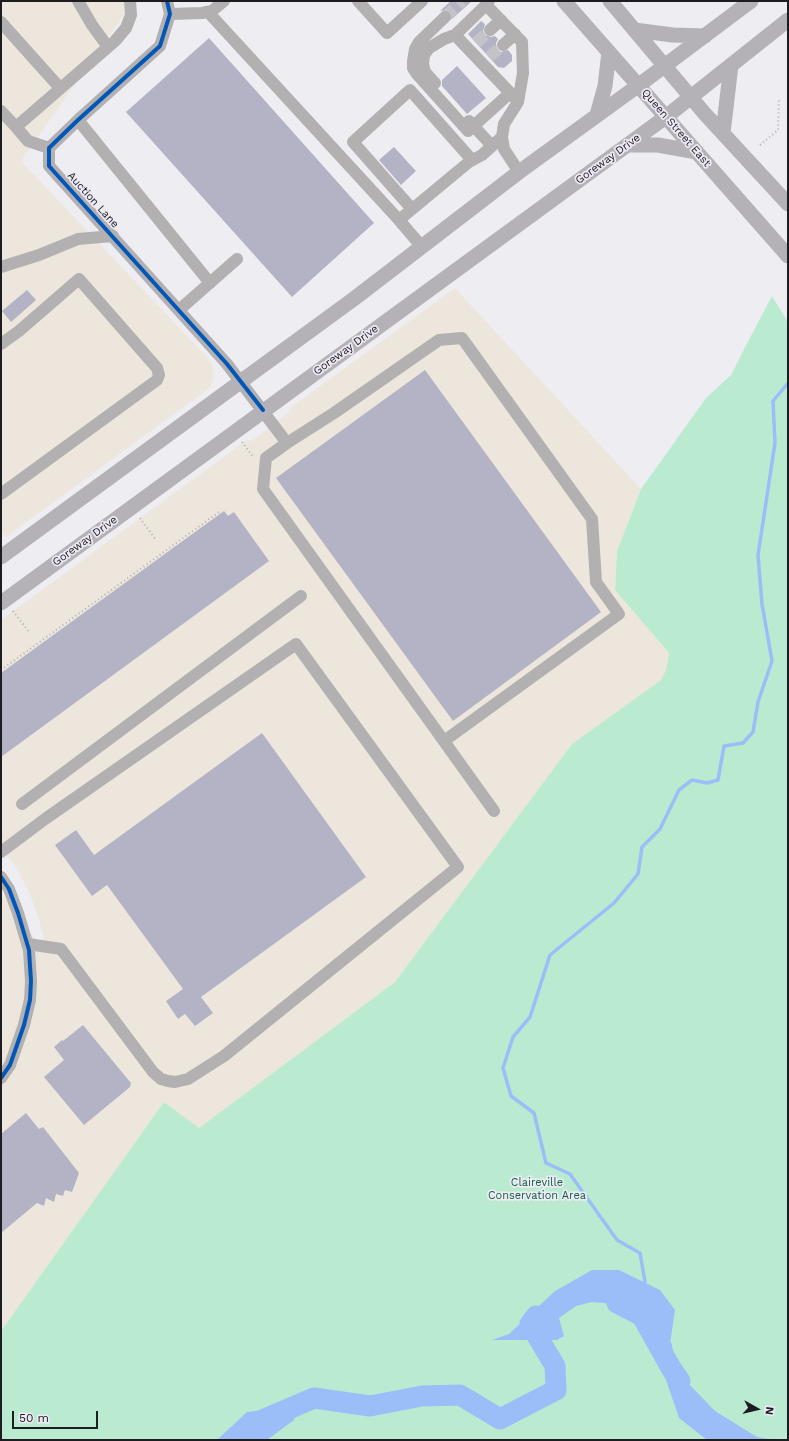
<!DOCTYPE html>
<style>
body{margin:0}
#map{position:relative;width:789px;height:1441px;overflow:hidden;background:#eeedf2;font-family:"Work Sans",sans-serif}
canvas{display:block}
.frame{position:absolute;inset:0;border:2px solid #1d1c20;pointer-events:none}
.north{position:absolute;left:737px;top:1389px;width:40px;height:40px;-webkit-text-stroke:3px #edeaf5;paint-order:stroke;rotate:98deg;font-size:11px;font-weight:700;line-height:16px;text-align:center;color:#1d1c20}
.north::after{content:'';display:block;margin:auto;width:14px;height:18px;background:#1d1c20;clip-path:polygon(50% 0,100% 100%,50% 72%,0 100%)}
.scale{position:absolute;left:12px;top:1411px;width:86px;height:18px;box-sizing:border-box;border:2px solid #1d1c20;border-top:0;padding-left:5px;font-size:12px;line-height:14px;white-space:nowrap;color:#1d1c20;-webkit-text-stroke:3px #edeaf5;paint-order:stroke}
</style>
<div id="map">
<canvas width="789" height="1441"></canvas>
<div class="frame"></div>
<div class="north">N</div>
<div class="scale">50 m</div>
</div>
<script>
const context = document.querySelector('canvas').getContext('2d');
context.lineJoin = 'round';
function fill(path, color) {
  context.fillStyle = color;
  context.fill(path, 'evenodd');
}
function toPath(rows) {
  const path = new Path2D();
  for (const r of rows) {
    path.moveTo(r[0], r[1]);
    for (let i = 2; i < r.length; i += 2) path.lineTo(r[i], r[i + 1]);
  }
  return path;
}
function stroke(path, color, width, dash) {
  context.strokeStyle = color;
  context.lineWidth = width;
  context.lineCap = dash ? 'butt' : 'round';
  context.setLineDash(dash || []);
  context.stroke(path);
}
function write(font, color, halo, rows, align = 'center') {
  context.font = font + ' "Work Sans",sans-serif';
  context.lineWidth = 3.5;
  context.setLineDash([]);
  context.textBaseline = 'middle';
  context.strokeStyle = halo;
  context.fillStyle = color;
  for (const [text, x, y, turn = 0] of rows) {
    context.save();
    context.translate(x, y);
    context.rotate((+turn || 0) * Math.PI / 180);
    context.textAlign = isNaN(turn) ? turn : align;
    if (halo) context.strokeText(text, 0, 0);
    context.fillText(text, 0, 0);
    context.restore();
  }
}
const industrial = toPath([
 [1,1,133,2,21,161,205,355,211,362,214,374,212,384,207,390,6,537,1,532],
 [455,288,641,489,617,551,615,590,669,653,666,670,661,680,572,744,395,982,199,1128,164,1102,1,1331,1,893,48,955,39,920,30,894,16,867,1,847,1,620,244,442,247,440,252,441,290,411,290,408]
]);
const green = toPath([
 [772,296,788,322,788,1440,1,1440,1,1331,164,1102,199,1128,395,982,572,744,661,680,666,670,669,653,615,590,617,551,641,489,706,398,731,375,744,349]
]);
const water = toPath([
 [592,1270,619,1270,660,1290,675,1310,670,1344,645,1318,615,1304,592,1302,576,1306,559,1318,564,1336,557,1340,492,1340,509,1334,555,1291],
 [671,1352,684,1379,715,1411,757,1437,775,1440,707,1440,679,1418,664,1374,665,1355],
 [297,1406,294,1420,267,1440,217,1440,247,1412]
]);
const stream = toPath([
 [645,1282,640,1253,617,1240,570,1174,546,1163,534,1113,511,1096,503,1068,513,1037,530,1017,550,955,614,903,638,874,642,847,660,829,679,790,692,780,707,783,718,780,724,746,743,743,753,732,758,702,772,661,762,604,758,555,775,443,773,401,788,383],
 [670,1344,671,1352]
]);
const river = toPath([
 [617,1303,642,1316,671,1368,680,1381],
 [238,1440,251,1425,314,1398,370,1406,422,1396,460,1395,500,1419,556,1390,555,1366,530,1324,536,1316]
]);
const building = toPath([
 [451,1,472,1,452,19,452,15,450,12,447,10,440,11],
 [481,21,485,24,483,31,485,35,491,37,495,36,498,39,496,43,497,50,501,52,508,50,512,55,512,61,504,68,498,67,468,34],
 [209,38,374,223,292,297,126,112],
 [457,66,486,98,467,114,442,86,442,80],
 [394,147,416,171,401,185,379,160],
 [27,290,36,300,11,322,2,311],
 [425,370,601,612,453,721,276,478],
 [224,511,228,516,234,512,269,561,1,757,1,673],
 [262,733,366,877,201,997,213,1013,195,1026,185,1014,178,1019,166,1001,183,989,107,885,92,896,55,845,76,830,94,855],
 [83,1025,131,1083,130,1087,84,1125,44,1077,64,1060,54,1047,62,1040,63,1041],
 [26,1113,39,1129,43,1127,79,1173,72,1192,65,1190,63,1196,56,1194,54,1202,46,1198,44,1206,37,1203,1,1233,1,1134]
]);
const minorTunnel = toPath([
 [445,17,462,1],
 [476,43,490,30],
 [489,57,503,45]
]);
const path = toPath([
 [760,145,778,130,779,98],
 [242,442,254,458],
 [140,518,156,540],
 [13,611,29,632],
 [1,670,219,512]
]);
const minor = toPath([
 [78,1,92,25,108,47],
 [167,1,170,14,160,46,78,120,49,148,49,166,227,364,287,443,266,458,263,489,494,811],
 [358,1,387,33,422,1],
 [489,1,486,5,522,42,523,73,518,102,504,124,502,137,504,149,519,172],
 [486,5,455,35,516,99],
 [208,12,399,220],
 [170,14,202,13,212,11,224,1],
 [445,17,419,42,415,49,413,61,413,68,416,73,468,131,510,93],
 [1,22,60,88],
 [490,30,501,20],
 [503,45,515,34],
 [435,83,425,72,423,64,424,55,429,48,444,39,455,35],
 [1,111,16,127],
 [78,120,210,283],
 [469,121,492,146],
 [49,148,28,141,16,127,115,41,126,28,131,15,130,1],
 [412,209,353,142,410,90,472,160],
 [422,247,399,220,469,162,482,155,502,137],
 [1,267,39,255,78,239,113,236],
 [179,310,237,259],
 [1,344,19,331,79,279,157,368,159,375,157,380,153,383,1,494],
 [287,443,334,413,439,340,462,338,592,519,596,582,619,614,444,741],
 [22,804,301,596],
 [1,852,45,819,296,644,458,867,224,1056,188,1079,175,1082,168,1081,161,1079,153,1072,61,949,28,944],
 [1,877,9,889,18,913,29,950,31,981,30,1000,24,1025,10,1065,1,1078]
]);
const major = toPath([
 [564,1,788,256],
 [610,1,705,114,788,204],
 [634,30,673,35,705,36],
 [597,115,605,86,609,52],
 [723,133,731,65],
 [627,145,658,145,697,152],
 [1,557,355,298,519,172,639,85,751,1],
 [1,603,667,116,788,20]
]);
const cycleway = toPath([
 [167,1,170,14,160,46,78,120,49,148,49,166,227,364,263,410],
 [1,877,9,889,18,913,29,950,31,981,30,1000,24,1025,10,1065,1,1078]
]);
const streetNames = [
 ["Queen Street East",676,128,49],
 ["Goreway Drive",608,159,-36],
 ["Auction Lane",93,200,48],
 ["Goreway Drive",346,350,-36],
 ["Goreway Drive",85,541,-36]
];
const parkNames = [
 ["Claireville",537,1183],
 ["Conservation Area",537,1196]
];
fill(industrial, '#ede6dd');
fill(green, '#baebd1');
fill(water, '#9cbef8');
stroke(stream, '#9cbef8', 3.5);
stroke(river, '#9cbef8', 21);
fill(building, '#b4b3c5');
stroke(minorTunnel, '#c4c3c8', 12, [12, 6]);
stroke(path, '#afaeb1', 2, [1, 3]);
stroke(minor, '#b2b0b1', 12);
stroke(major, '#b4b2b6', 15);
stroke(cycleway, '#0057b8', 4);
write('11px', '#1d1c20', '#edeaf5', streetNames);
write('11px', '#0f613d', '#edeaf5', parkNames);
</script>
